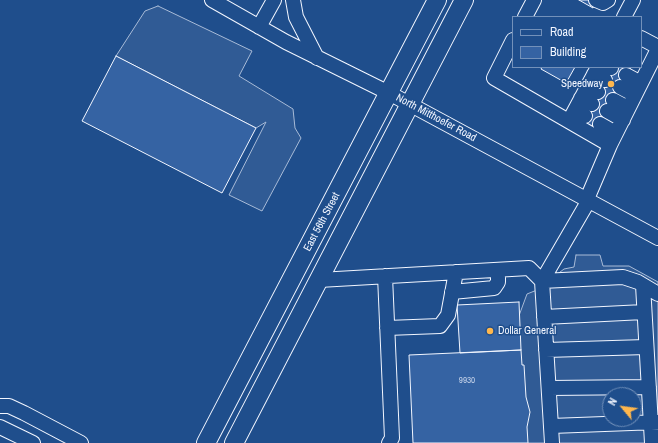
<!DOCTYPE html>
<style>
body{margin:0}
#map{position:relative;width:658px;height:443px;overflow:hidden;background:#1f4e8c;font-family:"Archivo Narrow",sans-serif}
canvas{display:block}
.legend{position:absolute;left:512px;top:16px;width:130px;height:52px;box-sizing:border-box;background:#1f4e8c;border:1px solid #7391ba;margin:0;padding:5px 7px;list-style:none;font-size:12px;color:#f2f6ff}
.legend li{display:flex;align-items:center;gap:8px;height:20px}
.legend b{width:20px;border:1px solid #7391ba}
.north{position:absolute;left:602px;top:387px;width:40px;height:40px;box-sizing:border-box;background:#1f4e8c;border:1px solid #7391ba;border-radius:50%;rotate:299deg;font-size:11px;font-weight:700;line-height:16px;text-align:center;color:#f2f6ff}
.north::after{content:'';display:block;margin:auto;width:14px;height:18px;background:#ffb74d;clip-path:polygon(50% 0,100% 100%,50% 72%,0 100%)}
</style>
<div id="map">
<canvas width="658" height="443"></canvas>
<ul class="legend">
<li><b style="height:5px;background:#1f4e8c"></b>Road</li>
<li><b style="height:11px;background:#3563a3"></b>Building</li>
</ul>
<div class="north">N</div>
</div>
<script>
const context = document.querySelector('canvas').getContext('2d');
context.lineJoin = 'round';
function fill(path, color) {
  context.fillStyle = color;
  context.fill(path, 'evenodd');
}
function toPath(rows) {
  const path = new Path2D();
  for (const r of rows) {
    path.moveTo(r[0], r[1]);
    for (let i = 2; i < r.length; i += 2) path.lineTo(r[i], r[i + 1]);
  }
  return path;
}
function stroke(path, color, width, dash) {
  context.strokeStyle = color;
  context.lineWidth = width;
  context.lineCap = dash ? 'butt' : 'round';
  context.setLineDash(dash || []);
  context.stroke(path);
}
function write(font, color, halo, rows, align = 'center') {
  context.font = font + ' "Archivo Narrow",sans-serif';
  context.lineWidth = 3;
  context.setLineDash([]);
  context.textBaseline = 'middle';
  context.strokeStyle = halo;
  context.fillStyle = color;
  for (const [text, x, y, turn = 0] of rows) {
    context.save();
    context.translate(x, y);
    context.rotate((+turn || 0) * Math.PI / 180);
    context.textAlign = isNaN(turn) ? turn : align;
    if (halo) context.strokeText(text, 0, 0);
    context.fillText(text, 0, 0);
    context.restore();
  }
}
const parking = toPath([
 [158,6,252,51,239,76,293,109,295,128,301,138,262,211,229,195,266,122,256,128,116,56,145,11,158,6],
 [576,255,600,255,603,266,629,266,658,282,658,443,472,443,527,294,537,290,564,269,574,267,576,255],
 [610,395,634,395,634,419,610,419,610,395]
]);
const building = toPath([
 [579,0,596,0,593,8,579,0],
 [116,56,256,128,222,193,82,121,116,56],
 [542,67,575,67,566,83,541,69,542,67],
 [612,67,631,67,596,131,581,124,612,67],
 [519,302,521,350,460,353,457,305,519,302],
 [521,350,522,365,524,365,526,397,530,412,527,427,528,443,413,443,409,355,521,350]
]);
const minor = toPath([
 [212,0,286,42,389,93,658,238],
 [293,0,296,17,317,58],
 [596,0,603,3,608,0],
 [525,17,534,0],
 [624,17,633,0],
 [259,27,274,0],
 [641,38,658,47],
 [513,40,494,78,610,145,658,49],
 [609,67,611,68],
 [594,74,605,80],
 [626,75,641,83],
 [587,86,598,92],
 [620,87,635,95],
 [581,98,592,104],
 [613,100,628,108],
 [575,110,585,116],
 [607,111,623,120],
 [569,121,598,67],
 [600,124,616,133],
 [587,199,610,145],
 [589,200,542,281,623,277,638,282,658,294],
 [385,276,392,438,389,443],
 [319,280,529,268,542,281,552,443],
 [643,285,652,443],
 [452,292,494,288,498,282,498,270],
 [544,317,644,312],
 [387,328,440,326,448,315,456,272],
 [546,350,646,347],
 [549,388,649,387],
 [0,406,9,406,24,413,81,443],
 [551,426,658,422],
 [0,427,33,443]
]);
const major = toPath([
 [206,443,437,0],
 [234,443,464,0]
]);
const markers = [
 [611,84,4,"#ffb74d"],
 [490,331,4,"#ffb74d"]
];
const numberNames = [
 ["9930",467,381]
];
const poiNames = [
 ["Speedway",603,84],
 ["Dollar General",498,331,"left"]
];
const streetNames = [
 ["North Mitthoefer Road",436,118,28],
 ["East 56th Street",322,222,-62]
];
fill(parking, '#305b95');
stroke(parking, '#a8bbd7', 1);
fill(building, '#3563a3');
stroke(building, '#f2f6ff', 1);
stroke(minor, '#f2f6ff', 16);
stroke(major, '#f2f6ff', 20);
stroke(minor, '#1f4e8c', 14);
stroke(major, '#1f4e8c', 18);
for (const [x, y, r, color] of markers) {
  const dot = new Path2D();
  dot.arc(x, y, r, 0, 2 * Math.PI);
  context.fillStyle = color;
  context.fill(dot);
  stroke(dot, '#1f4e8c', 1.5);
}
write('9px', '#c3d1e8', null, numberNames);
write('11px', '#f2f6ff', '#1f4e8c', poiNames, 'right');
write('11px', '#f2f6ff', '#1f4e8c', streetNames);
</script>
